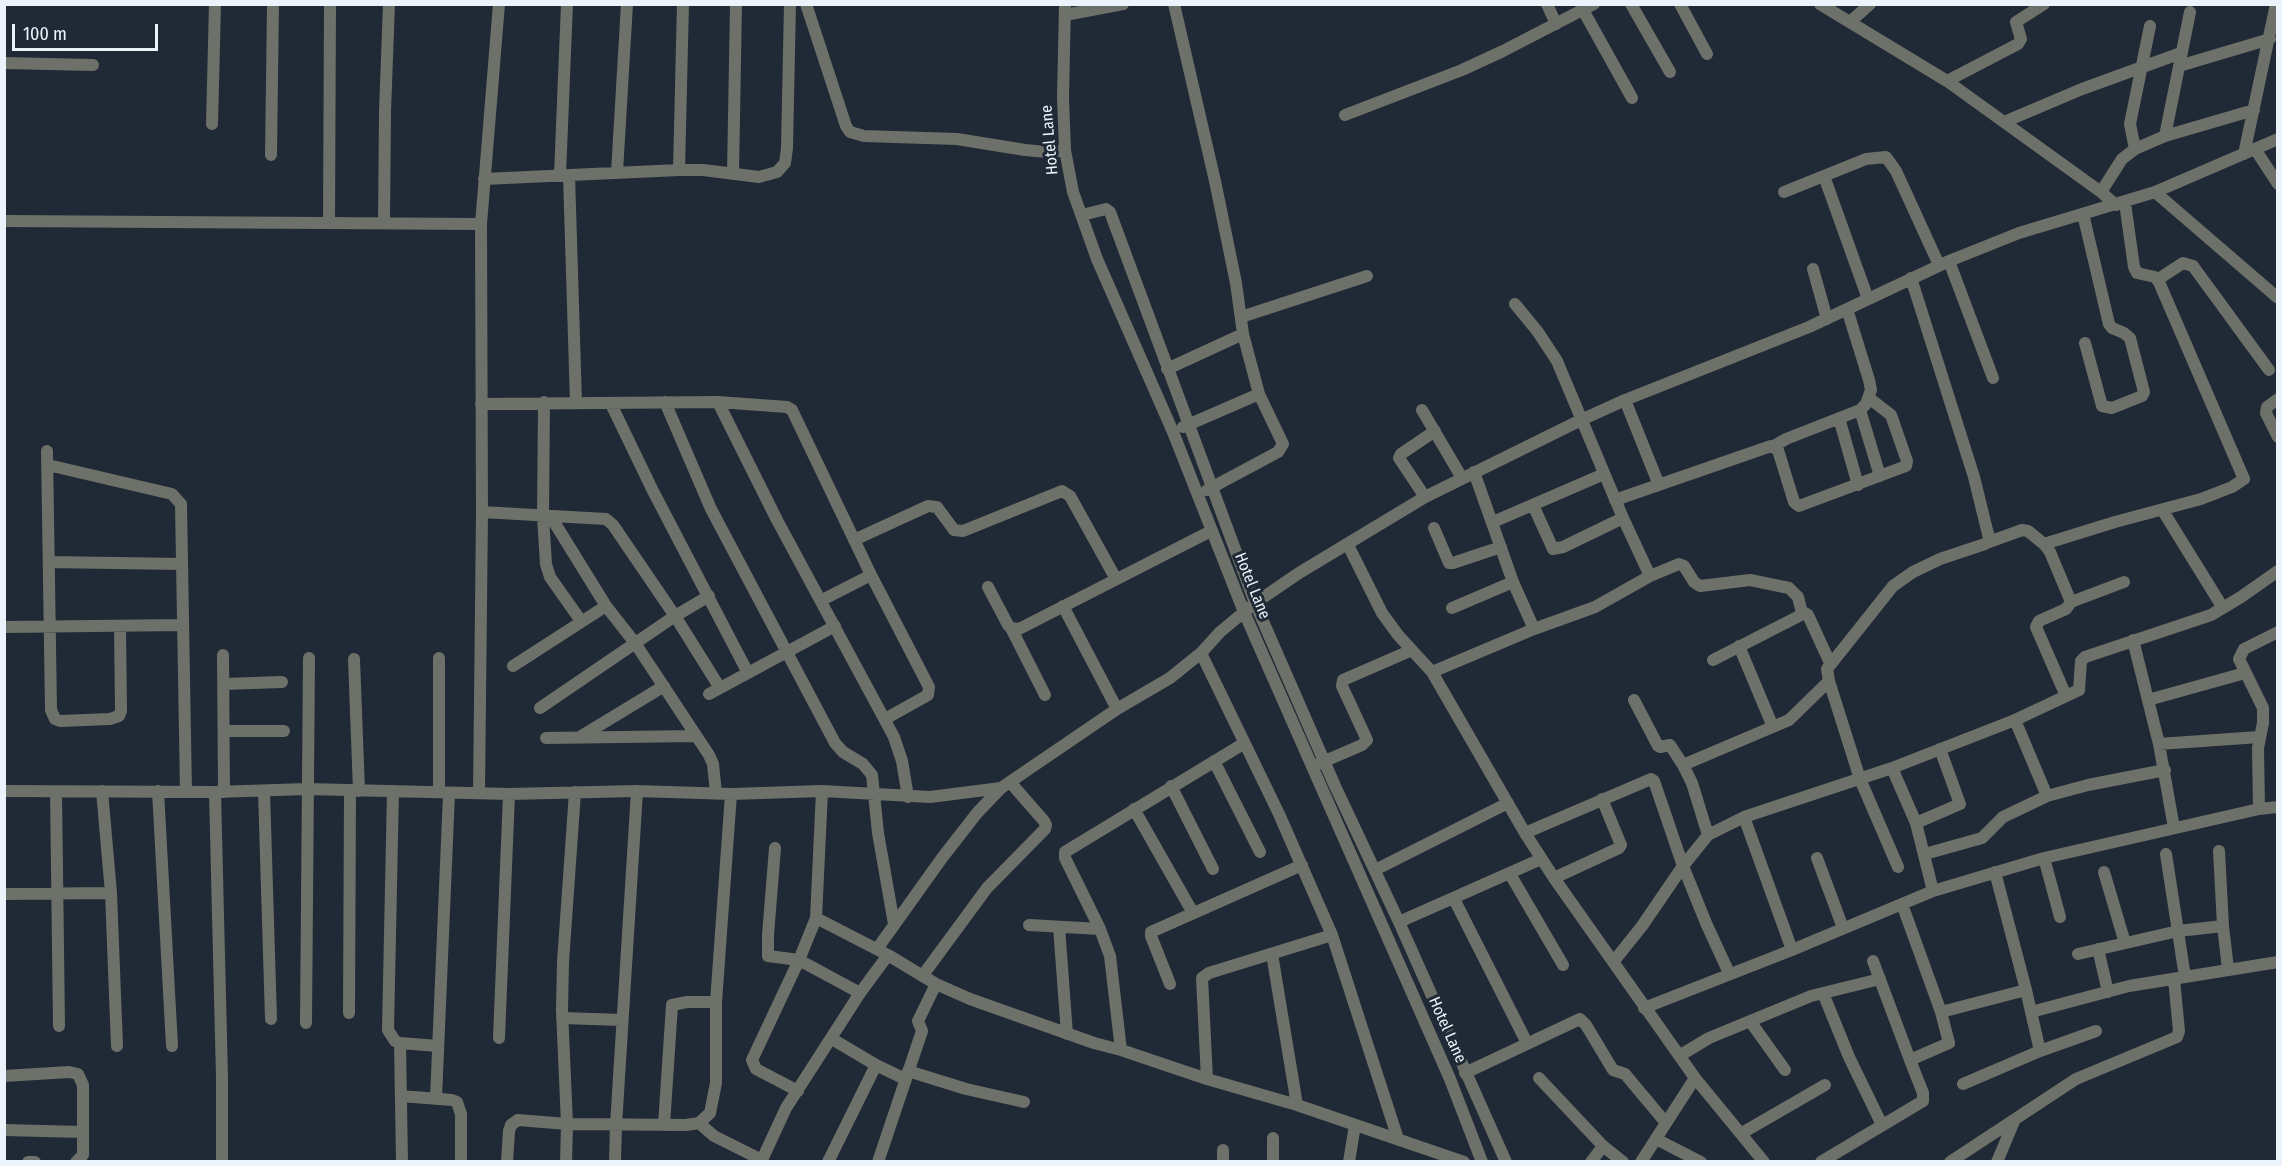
<!DOCTYPE html>
<style>
body{margin:0}
#map{position:relative;width:2282px;height:1166px;overflow:hidden;background:#1f2a36;font-family:"Fira Sans Condensed",sans-serif}
canvas{display:block}
.frame{position:absolute;inset:0;border:6px solid #ecf3fb;pointer-events:none}
.scale{position:absolute;left:12px;top:24px;width:146px;height:27px;box-sizing:border-box;border:3px solid #ecf3fb;border-top:0;padding-left:8px;font-size:18px;line-height:21px;white-space:nowrap;color:#ecf3fb;-webkit-text-stroke:4px #1f2a36;paint-order:stroke}
</style>
<div id="map">
<canvas width="2282" height="1166"></canvas>
<div class="frame"></div>
<div class="scale">100 m</div>
</div>
<script>
const context = document.querySelector('canvas').getContext('2d');
context.lineJoin = 'round';
function toPath(rows) {
  const path = new Path2D();
  for (const r of rows) {
    path.moveTo(r[0], r[1]);
    for (let i = 2; i < r.length; i += 2) path.lineTo(r[i], r[i + 1]);
  }
  return path;
}
function stroke(path, color, width, dash) {
  context.strokeStyle = color;
  context.lineWidth = width;
  context.lineCap = dash ? 'butt' : 'round';
  context.setLineDash(dash || []);
  context.stroke(path);
}
function write(font, color, halo, rows, align = 'center') {
  context.font = font + ' "Fira Sans Condensed",sans-serif';
  context.lineWidth = 6;
  context.setLineDash([]);
  context.textBaseline = 'middle';
  context.strokeStyle = halo;
  context.fillStyle = color;
  for (const [text, x, y, turn = 0] of rows) {
    context.save();
    context.translate(x, y);
    context.rotate((+turn || 0) * Math.PI / 180);
    context.textAlign = isNaN(turn) ? turn : align;
    if (halo) context.strokeText(text, 0, 0);
    context.fillText(text, 0, 0);
    context.restore();
  }
}
const minor = toPath([
 [806,4,846,126,850,132,864,136,957,139,1025,150,1047,152,1065,150],
 [1065,4,1063,98,1065,150,1073,192,1097,259,1173,432,1244,612,1450,1079,1482,1162],
 [1174,4,1215,181,1236,283,1243,334,1259,394,1283,444,1278,452,1207,490],
 [1547,4,1556,24],
 [1631,4,1670,72],
 [1680,4,1707,54],
 [1820,4,1947,81,2101,192,2116,205],
 [1583,10,1632,98],
 [1065,15,1123,4],
 [1850,22,1870,4],
 [4,63,93,65],
 [2179,66,2270,39],
 [1947,81,2018,44,2021,39,2016,22,2044,4],
 [1345,115,1462,70,1503,51,1594,4],
 [2004,122,2082,89,2181,53],
 [212,124,215,4],
 [2165,136,2190,12],
 [2135,149,2130,124,2150,26],
 [2255,149,2278,184],
 [2244,154,2276,4],
 [271,155,273,4],
 [679,170,683,4],
 [617,172,627,4],
 [733,174,736,4],
 [560,175,567,4],
 [569,175,576,403],
 [1824,176,1868,299],
 [484,179,679,170,703,170,759,177,777,172,785,163,787,148,790,4],
 [1784,192,1866,159,1886,157,1896,171,1939,265],
 [2101,192,2122,159,2135,149,2165,136,2254,110],
 [2155,192,2278,298],
 [2083,214,2109,324,2112,328,2124,333,2130,338,2144,392,2142,396,2112,408,2102,406,2085,343],
 [1082,215,1106,209,1110,212,1255,603,1335,786,1399,922,1506,1162],
 [4,221,481,224],
 [329,223,330,4],
 [384,223,385,112,389,4],
 [1949,261,1993,378],
 [1813,269,1827,319],
 [2157,280,2183,263,2193,266,2269,370],
 [1515,304,1538,332,1557,361,1623,518,1650,576],
 [1241,317,1367,276],
 [1167,369,1243,334],
 [2278,399,2267,407,2266,413,2278,437],
 [1625,400,1659,485],
 [544,402,543,517,546,564,550,577,581,621],
 [665,402,711,509,835,743,843,752,863,764,872,775,878,833,894,924],
 [718,402,777,520,894,737,902,761,908,797],
 [481,404,718,402,787,407,792,410,871,575,929,687,928,695,885,719],
 [611,404,653,491,748,673],
 [1422,410,1462,478],
 [1860,410,1880,476],
 [1839,418,1858,485],
 [1183,427,1259,394],
 [1774,446,1786,439,1860,410,1866,404,1871,390,1869,380,1847,309],
 [47,451,51,710,55,719,60,721,110,719,119,716,121,711,120,626],
 [48,465,172,494,181,504,186,792],
 [1474,472,1513,582,1534,629],
 [1425,497,1399,458,1401,454,1435,431],
 [1615,500,1771,446,1778,450,1794,502,1799,506,1906,466,1907,461,1891,415,1869,398],
 [1533,505,1553,549,1563,547,1623,518],
 [2163,511,2223,608],
 [482,512,606,519,613,525,675,616,720,688],
 [551,517,606,606,635,643,709,755,713,764,716,793],
 [1493,522,1604,474],
 [1434,528,1449,563,1453,563,1501,547],
 [854,540,928,506,937,507,954,530,963,531,1062,491,1070,496,1116,579],
 [1989,542,2022,530,2028,531,2044,544,2050,552,2071,602,2066,609,2039,621,2036,627,2066,696],
 [2044,544,2115,522,2201,499,2232,487,2244,479,2159,282,2155,277,2137,273,2134,267,2125,203],
 [1348,545,1382,613,1398,635,1432,672,1525,833,1554,878,1695,1078,1764,1162],
 [49,562,182,564],
 [988,587,1008,625,1011,628,1019,629,1211,531],
 [822,600,871,575],
 [2071,602,2124,582],
 [1063,606,1117,709],
 [1452,608,1513,582],
 [4,627,183,625],
 [1011,628,1045,695],
 [2133,640,2159,744,2174,828],
 [1739,646,1773,727],
 [1201,653,1279,814,1332,935,1398,1139],
 [223,655,224,792],
 [354,659,359,791],
 [1713,660,1805,613,1808,615,1830,663],
 [513,666,606,606],
 [1432,672,1534,629,1595,607,1650,576,1679,564,1684,566,1694,582,1700,586,1750,580,1789,588,1798,597,1802,613],
 [224,684,282,682],
 [709,694,835,626],
 [1634,700,1658,746,1660,747,1670,745,1683,765,1692,783,1708,835],
 [2148,700,2245,673],
 [540,708,675,616,709,596],
 [2015,720,2047,796],
 [224,731,284,731],
 [580,737,664,686],
 [546,738,696,736],
 [1243,744,1065,852,1065,858,1100,929,1110,956,1121,1050,1207,1079,1297,1105,1464,1162],
 [2159,744,2259,737],
 [1214,761,1260,852],
 [1318,764,1362,745,1367,740,1342,686,1343,680,1412,650],
 [1683,765,1789,720,1829,681],
 [1892,768,1916,823,1933,891],
 [1171,786,1213,869],
 [4,791,215,792,307,789,509,794,637,791,731,794,822,791,930,797,1001,788],
 [158,791,172,1046],
 [264,791,271,1019],
 [393,791,388,1030,395,1041,400,1043,438,1046],
 [56,792,59,1026],
 [215,792,222,1078,222,1162],
 [439,792,439,658],
 [479,793,482,512,481,224,499,4],
 [1134,809,1193,913],
 [2259,809,2258,748,2263,723,2263,708,2239,659,2244,649,2278,632],
 [1744,817,1792,950],
 [1916,823,1960,804,1940,749],
 [1525,833,1651,779,1654,781,1683,866,1706,923,1729,973],
 [775,848,768,935,768,956,799,960,860,993],
 [2219,851,2223,926,2228,969],
 [1925,854,1982,838,2003,817,2047,796,2088,785,2165,770],
 [2166,854,2185,977],
 [1817,858,1843,928],
 [2044,858,2060,917],
 [1898,867,1860,779,1829,681,1827,669,1893,586,1913,572,1940,559,1985,544,1989,542,1989,538,1974,477,1911,278],
 [1375,870,1508,803],
 [1995,872,2026,990],
 [2104,872,2125,943],
 [1510,874,1563,965],
 [1554,878,1619,848,1621,845,1602,799],
 [111,893,117,1046],
 [4,894,111,893,102,791],
 [1454,899,1527,1043],
 [1902,904,1941,1012],
 [1399,922,1541,859],
 [1029,925,1100,929],
 [1059,927,1067,1034],
 [877,949,942,858,977,813,1001,788,1117,709,1170,678,1201,653,1220,632,1255,603,1299,573,1425,497,1581,420,1625,400,1809,327,1949,261,2019,233,2155,192,2278,139],
 [2098,949,2108,992],
 [1272,954,1297,1105],
 [2078,954,2178,931,2223,926],
 [888,955,936,984,970,999,1094,1043,1121,1050],
 [1614,961,1642,926,1683,866,1708,835,1744,817,1892,768,2015,720,2079,690,2081,661,2085,657,2211,615,2241,597,2278,571],
 [1873,961,1910,1060],
 [923,975,987,888,1045,829,1046,825,1044,821,1010,782],
 [1170,984,1151,936,1151,932,1302,865],
 [1823,993,1849,1057,1882,1125],
 [1644,1008,1792,950,1933,891,2044,858,2259,809,2278,807],
 [2031,1012,2129,986,2278,962],
 [349,1013,350,791],
 [562,1018,622,1020],
 [1750,1021,1785,1070],
 [306,1023,309,658],
 [499,1038,509,794],
 [832,1039,876,1065,905,1079],
 [400,1043,402,1162],
 [2040,1051,2096,1031],
 [1679,1056,1709,1038,1811,996,1880,979],
 [908,1071,966,1089,1024,1102],
 [1465,1073,1580,1019,1586,1025,1613,1070,1625,1074,1666,1123],
 [4,1076,69,1072,78,1074,83,1085,83,1155,76,1162],
 [1539,1078,1603,1146,1623,1162],
 [1207,1079,1202,978,1209,973,1332,935],
 [798,1091,756,1069,752,1060,799,960,816,918],
 [401,1096,452,1100,457,1102,461,1114,461,1162],
 [436,1098,449,794],
 [699,1123,714,1136,762,1160],
 [664,1125,672,1005,687,1002,716,1002],
 [4,1130,83,1132],
 [1742,1133,1825,1085],
 [1656,1139,1701,1162],
 [28,1162,35,1162],
 [507,1162,509,1131,511,1125,518,1120,567,1124,686,1125,699,1123,710,1113,716,1083,716,1002,731,794],
 [566,1162,567,1124,562,1010,563,962,575,792],
 [615,1162,616,1125,637,791],
 [761,1162,786,1108,860,993,888,955,816,918,822,791],
 [828,1162,876,1065],
 [878,1162,922,1031,918,1021,936,984],
 [1223,1162,1223,1150],
 [1273,1162,1273,1138],
 [1349,1162,1355,1125],
 [1591,1162,1603,1146],
 [1641,1162,1695,1078],
 [1821,1162,1923,1101,1923,1093,1910,1060,1949,1043,1941,1012,2026,990,2040,1051,1963,1084],
 [1950,1162,2076,1079,2177,1037,2179,1031,2174,979],
 [1997,1162,2015,1119]
]);
const streetNames = [
 ["Hotel Lane",1050,140,-95],
 ["Hotel Lane",1252,586,68],
 ["Hotel Lane",1447,1030,66]
];
stroke(minor, '#6e7169', 12);
write('16px', '#ecf3fb', '#1f2a36', streetNames);
</script>
